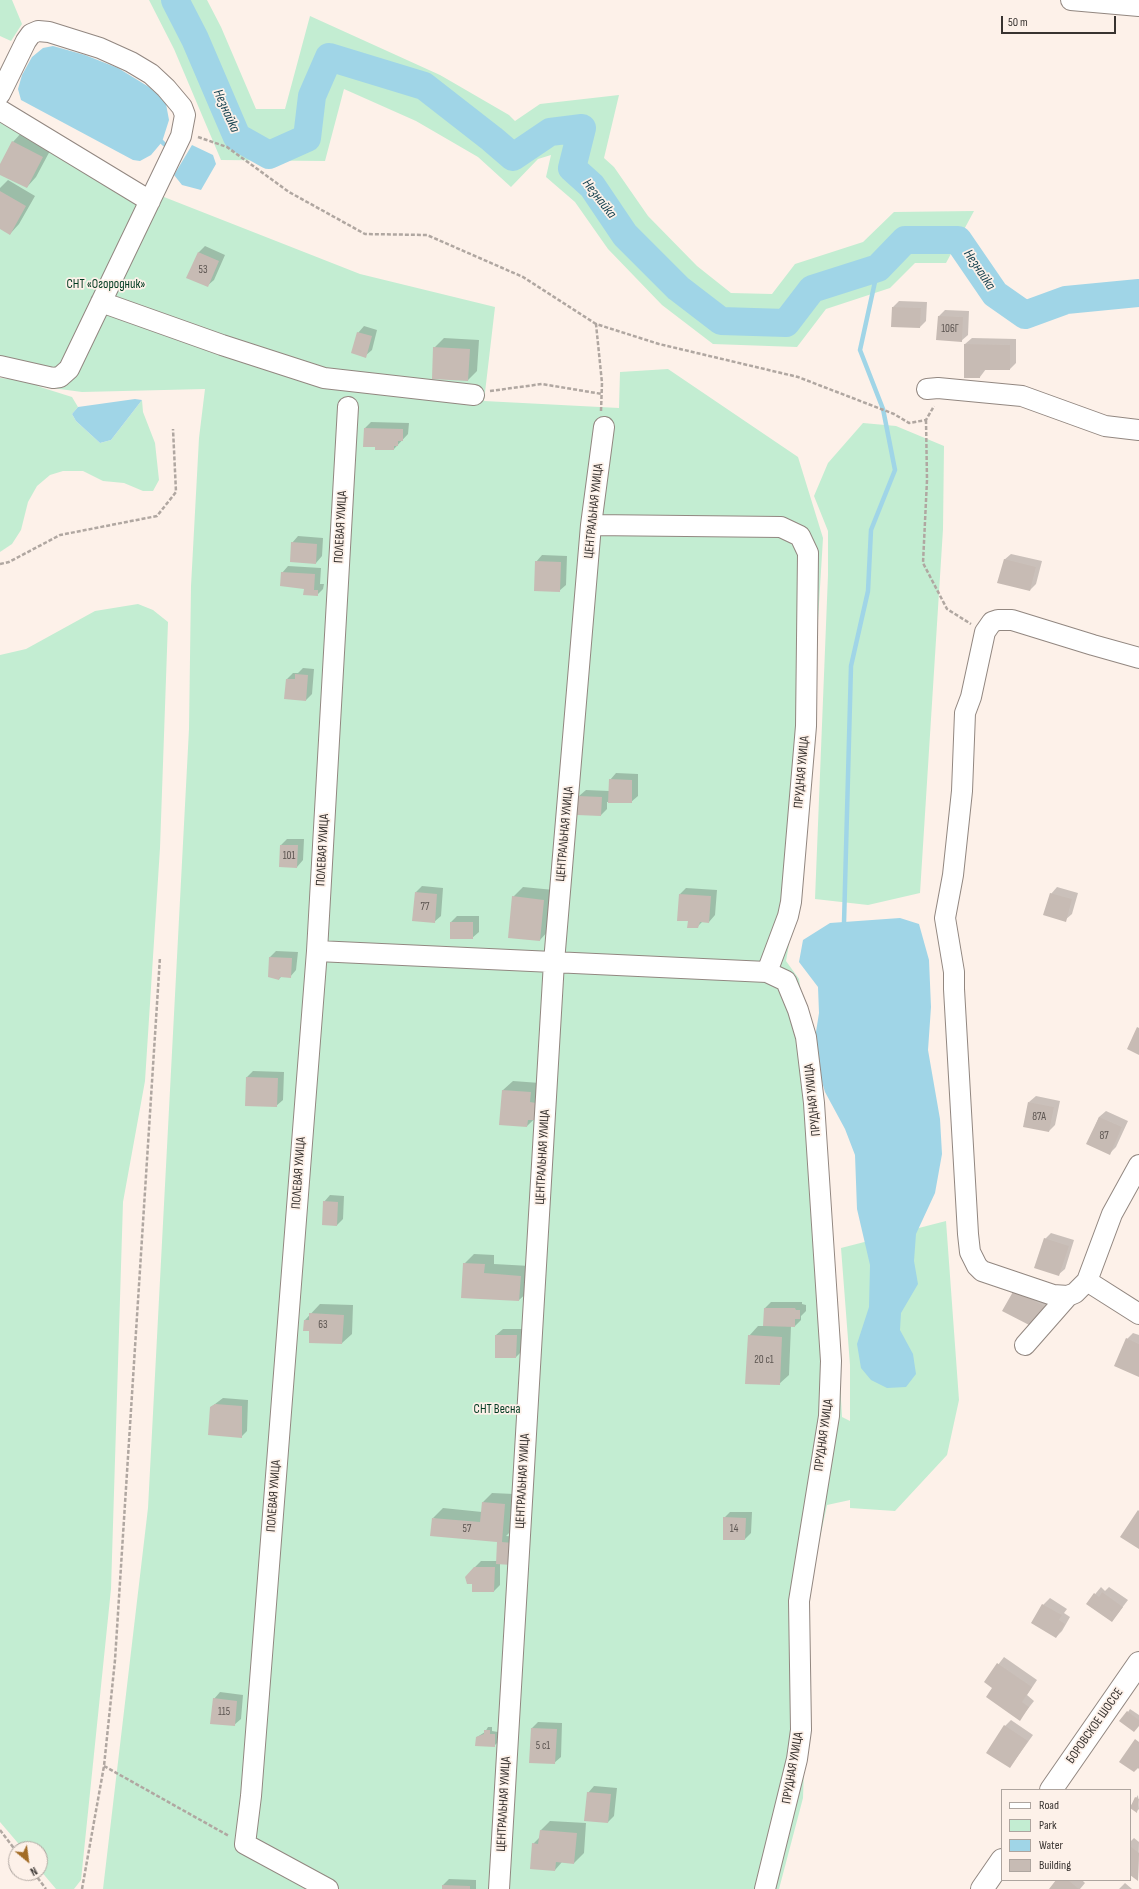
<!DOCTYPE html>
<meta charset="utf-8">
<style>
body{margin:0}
#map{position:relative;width:1139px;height:1889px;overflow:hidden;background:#fdf1e9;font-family:"Sofia Sans Condensed",sans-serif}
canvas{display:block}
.legend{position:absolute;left:1001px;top:1789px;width:130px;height:92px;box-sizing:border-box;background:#fdf1e9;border:1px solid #aea59f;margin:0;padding:5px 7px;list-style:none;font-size:12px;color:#383330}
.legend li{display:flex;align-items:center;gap:8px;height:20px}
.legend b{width:20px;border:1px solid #aea59f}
.north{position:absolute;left:8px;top:1841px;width:40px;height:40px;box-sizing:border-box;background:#fdf1e9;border:1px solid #aea59f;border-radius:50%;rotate:151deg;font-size:11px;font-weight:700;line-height:16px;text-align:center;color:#383330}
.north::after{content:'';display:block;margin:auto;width:14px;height:18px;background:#a26c26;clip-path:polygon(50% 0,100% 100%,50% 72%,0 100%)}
.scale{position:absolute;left:1001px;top:16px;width:115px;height:18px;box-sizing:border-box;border:2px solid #383330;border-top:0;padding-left:5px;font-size:12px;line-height:14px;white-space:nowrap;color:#383330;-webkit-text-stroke:3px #fdf1e9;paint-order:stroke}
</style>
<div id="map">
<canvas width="1139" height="1889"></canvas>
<ul class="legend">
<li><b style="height:5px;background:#fff"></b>Road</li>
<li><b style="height:11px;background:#c3edd2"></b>Park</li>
<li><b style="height:11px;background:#a0d5e7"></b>Water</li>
<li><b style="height:11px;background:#c7bbb4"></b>Building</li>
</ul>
<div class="north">N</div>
<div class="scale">50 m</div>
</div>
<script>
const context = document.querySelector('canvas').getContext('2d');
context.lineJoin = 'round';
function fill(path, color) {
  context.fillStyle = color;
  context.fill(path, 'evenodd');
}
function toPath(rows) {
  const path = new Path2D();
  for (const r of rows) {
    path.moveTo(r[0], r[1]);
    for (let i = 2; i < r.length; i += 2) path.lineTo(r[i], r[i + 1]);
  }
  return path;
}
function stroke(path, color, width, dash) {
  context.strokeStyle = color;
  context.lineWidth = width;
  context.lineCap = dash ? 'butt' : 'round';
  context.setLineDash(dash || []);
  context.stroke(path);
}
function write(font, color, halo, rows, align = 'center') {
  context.font = font + ' "Sofia Sans Condensed",sans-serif';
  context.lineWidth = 3.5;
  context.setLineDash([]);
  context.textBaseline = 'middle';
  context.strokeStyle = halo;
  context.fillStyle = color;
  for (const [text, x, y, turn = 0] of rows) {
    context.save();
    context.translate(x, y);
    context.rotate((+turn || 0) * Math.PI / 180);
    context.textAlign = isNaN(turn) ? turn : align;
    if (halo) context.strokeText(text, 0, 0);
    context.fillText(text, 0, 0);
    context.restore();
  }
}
const green = toPath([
 [0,0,12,0,22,24,11,41,0,36],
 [149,0,207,0,221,27,256,109,285,109,310,16,440,75,509,115,515,121,540,104,619,95,604,158,614,167,648,216,697,266,731,293,772,294,795,264,863,242,894,212,974,211,946,263,915,263,890,288,826,309,797,347,713,344,662,305,608,249,575,202,546,177,551,155,538,159,511,187,478,157,416,121,344,89,325,161,221,160,174,49],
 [0,119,164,197,360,274,495,307,484,401,619,408,620,372,668,369,798,457,823,538,803,867,786,961,799,979,828,1175,842,1417,850,1421,850,1365,841,1248,946,1221,959,1400,947,1455,895,1511,850,1508,850,1500,827,1505,810,1584,803,1798,779,1889,103,1889,148,1508,189,729,191,586,199,438,205,389,82,392,37,386,72,397,78,407,72,414,76,421,100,443,111,440,142,400,143,412,155,443,159,480,153,491,143,491,124,483,103,481,83,471,63,471,50,475,37,486,28,502,21,530,12,544,0,552,0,378,11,379,0,375],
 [863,423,896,426,944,446,943,529,920,893,868,905,815,899,828,575,828,531,814,496,828,463],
 [138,604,153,610,168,622,160,848,145,1081,123,1202,111,1589,81,1880,74,1889,56,1889,40,1870,40,1849,23,1849,0,1822,0,655,26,649,95,611]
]);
const water = toPath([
 [53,46,85,55,118,68,149,87,159,96,166,104,169,120,162,142,151,155,140,161,133,160,21,100,18,89,22,75,32,57,43,48],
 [192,145,213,155,216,164,201,190,182,185,174,175],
 [135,399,142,400,111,440,100,443,76,421,72,414,78,407],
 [900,918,919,924,929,960,931,1007,928,1050,940,1119,942,1154,935,1193,916,1234,914,1261,918,1284,901,1313,900,1330,913,1354,916,1374,906,1387,887,1388,871,1380,861,1368,857,1344,869,1307,870,1265,857,1209,855,1155,845,1129,825,1092,813,1051,819,1013,818,987,799,962,803,940,830,923]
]);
const shadow = toPath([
 [22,132,52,147,36,177,27,187,0,174,0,166,13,142],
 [8,180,35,196,19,224,10,234,0,227,0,188],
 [205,246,225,255,214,280,207,286,188,277,199,252],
 [899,301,927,302,926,321,920,327,893,307],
 [945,310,969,311,968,335,961,341,939,316],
 [364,326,377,330,372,350,365,356,358,333],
 [444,338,479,340,477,371,468,380,434,348],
 [972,338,1016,339,1016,363,1010,369,986,369,980,377,965,344],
 [371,422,409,423,408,434,394,449,365,428],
 [298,536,323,538,322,556,316,563,292,543],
 [1011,554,1042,561,1036,584,1030,590,1004,560],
 [542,555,567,556,566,585,559,591,536,562],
 [288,566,321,568,320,584,324,584,323,589,317,595,305,588,282,573],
 [303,668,314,669,312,694,306,700,285,698,287,679,293,673,298,673],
 [616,773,638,774,638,796,631,802,607,802,607,809,601,815,579,796,586,790,609,791,610,780],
 [287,839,304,839,303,860,297,867,281,845],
 [422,886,443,888,441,916,434,922,416,892],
 [523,887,554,890,549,930,540,940,513,897],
 [1057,887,1078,893,1072,914,1065,920,1051,894],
 [686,888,717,890,715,915,709,922,703,921,697,927,689,921,680,894],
 [457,916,479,916,479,932,472,938,451,922],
 [276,951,298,952,296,970,290,977,282,976,279,979,270,957],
 [253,1071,284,1072,283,1100,276,1106,247,1077],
 [513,1081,540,1083,544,1110,527,1126,501,1124,503,1090],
 [1036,1096,1060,1101,1055,1125,1049,1131,1029,1102],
 [1106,1111,1128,1121,1116,1147,1110,1153,1088,1143,1099,1117],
 [330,1195,344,1196,343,1219,337,1225,324,1202],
 [1051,1233,1074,1240,1065,1269,1058,1275,1045,1239],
 [474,1254,494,1255,494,1264,530,1266,529,1291,519,1300,464,1264],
 [1014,1291,1050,1300,1039,1320],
 [771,1302,802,1302,802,1304,806,1305,806,1311,801,1316,801,1320,795,1326,791,1326,789,1375,779,1384,749,1336,758,1326,764,1326,765,1308],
 [320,1304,353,1305,352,1334,342,1343,310,1330,305,1320],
 [503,1329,523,1329,522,1351,516,1357,496,1335],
 [1133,1333,1139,1335,1139,1376,1127,1339],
 [223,1398,248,1400,247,1431,241,1437,211,1407],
 [492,1493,514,1494,511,1531,506,1536,519,1537,500,1563,500,1585,494,1591,474,1568,481,1561,497,1561,500,1541,433,1518,443,1508,482,1512,483,1502],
 [730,1512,752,1512,751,1533,745,1539,724,1518],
 [1101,1587,1105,1591,1109,1587,1128,1600,1112,1621,1087,1604],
 [1050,1598,1067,1609,1064,1613,1070,1617,1062,1631,1056,1637,1032,1623,1043,1605],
 [1004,1657,1037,1680,1027,1695,1034,1701,1020,1719,993,1688,985,1682],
 [220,1692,243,1695,241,1719,234,1725,214,1699],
 [1130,1709,1139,1715,1139,1725,1128,1712],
 [1011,1720,1033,1735,1010,1767,1005,1726],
 [538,1722,562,1723,561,1757,554,1763,530,1762,532,1728],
 [488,1727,492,1727,492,1731,498,1732,497,1743,494,1746,477,1737,485,1732],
 [594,1786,617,1788,614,1816,608,1822,588,1793],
 [1138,1795,1139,1809,1137,1811,1130,1807],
 [550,1821,586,1823,584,1853,574,1863,562,1862,555,1870,533,1844,540,1837,541,1830],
 [1134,1838,1139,1842,1138,1880,1130,1873,1130,1842],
 [449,1879,476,1880,476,1889,443,1889,443,1885],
 [1058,1880,1082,1880,1085,1883,1080,1889,1050,1889],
 [1125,1883,1132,1889,1119,1889]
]);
const stream = toPath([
 [175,1,176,0],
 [162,142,164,144],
 [844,923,851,666,868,591,871,530,895,470,883,409,860,350,878,268]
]);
const river = toPath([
 [175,0,195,39,237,137,269,155,307,138,312,96,329,57,424,86,492,139,513,157,550,132,582,128,572,168,592,186,625,235,678,288,721,321,786,323,812,289,878,268,905,240,958,240,995,294,1025,315,1066,300,1139,293]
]);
const building = toPath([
 [12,141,43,157,27,188,0,175,0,164],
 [0,191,26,206,10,235,0,229],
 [198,252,219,261,208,287,186,278],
 [892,307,921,308,920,328,891,327],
 [938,316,963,317,962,342,936,340],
 [357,332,372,336,366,358,351,353],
 [964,344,1010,345,1010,370,980,370,980,378,964,378],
 [433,347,470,349,468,381,432,379],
 [364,428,403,429,403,441,398,441,398,446,394,446,394,450,375,450,375,447,363,447],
 [291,542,317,544,316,564,290,562],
 [1004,559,1036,567,1030,591,997,583],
 [535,561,561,562,560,592,534,591],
 [281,572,315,574,314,590,318,590,318,596,303,595,304,589,280,586],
 [295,674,308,675,306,701,284,699,286,679,295,679],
 [609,779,632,780,632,803,608,803],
 [578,796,602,797,601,816,577,815],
 [280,845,298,845,297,868,279,867],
 [415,892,437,894,435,923,412,921],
 [1050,893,1072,899,1066,922,1043,915],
 [679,894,711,896,709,923,700,922,698,928,687,928,688,921,677,921],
 [512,896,544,900,540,941,508,938],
 [450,922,473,922,473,939,450,939],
 [269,957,292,958,291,978,280,977,279,980,268,977],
 [1137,1027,1139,1028,1139,1055,1127,1049],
 [246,1077,278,1078,277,1107,245,1106],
 [502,1090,531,1092,530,1102,536,1103,534,1120,528,1120,527,1127,499,1125],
 [1028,1102,1054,1107,1049,1132,1023,1127],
 [1099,1117,1122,1127,1110,1155,1086,1144],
 [323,1201,338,1202,337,1226,322,1225],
 [1044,1238,1069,1246,1059,1276,1034,1268],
 [463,1263,485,1264,484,1273,521,1276,519,1301,461,1298],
 [1014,1290,1044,1306,1033,1327,1002,1311],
 [764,1308,795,1308,796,1310,800,1310,800,1319,795,1319,795,1327,763,1326],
 [309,1313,344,1315,342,1344,309,1343,309,1331,303,1331,304,1320,309,1320],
 [495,1335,517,1335,516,1358,495,1358],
 [748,1335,782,1337,780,1385,745,1384],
 [1126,1338,1139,1344,1139,1377,1114,1366],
 [215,1404,242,1406,242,1438,208,1435,210,1407],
 [482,1502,505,1504,502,1542,513,1543,512,1565,496,1564,497,1542,430,1536,432,1518,480,1522],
 [1138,1510,1139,1511,1139,1549,1120,1537],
 [723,1517,746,1518,745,1540,723,1540],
 [474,1567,495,1567,494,1592,472,1592,472,1584,467,1584,465,1577],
 [1102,1592,1123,1607,1112,1622,1086,1604,1094,1593,1099,1597],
 [1042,1604,1062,1615,1059,1620,1065,1624,1056,1638,1031,1623],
 [997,1663,1032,1687,1022,1702,1029,1707,1020,1721,986,1697,992,1688,984,1682],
 [213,1698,237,1701,235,1726,210,1724],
 [1127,1711,1139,1720,1139,1726,1134,1732,1119,1721],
 [1004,1725,1028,1741,1010,1768,986,1753],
 [531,1728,557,1729,555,1764,529,1763],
 [484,1730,490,1730,490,1734,495,1734,495,1747,475,1746,476,1737,484,1734],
 [1135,1739,1139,1742,1139,1769,1138,1768,1134,1772,1119,1762],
 [587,1792,611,1794,608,1823,584,1821],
 [1135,1797,1139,1799,1137,1813,1130,1808],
 [540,1830,577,1833,574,1864,556,1862,555,1871,530,1869,532,1843,538,1844],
 [1130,1846,1139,1853,1138,1881,1130,1875],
 [1056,1880,1068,1880,1079,1889,1049,1889],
 [442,1885,470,1886,470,1889,442,1889]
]);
const path = toPath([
 [198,137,227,147,289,192,365,234,427,235,523,277,596,324],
 [490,391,542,384,602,394],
 [601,411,602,383,596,324,659,344,798,377,894,414,909,423,926,420,934,406],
 [926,420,927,480,923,563,947,609,971,624],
 [0,564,9,562,60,535,157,516,176,492,173,429],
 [104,1766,229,1836],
 [0,1830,16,1851],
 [34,1873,46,1889],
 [82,1889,104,1766,115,1660,160,957]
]);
const minor = toPath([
 [1071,0,1139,6],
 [0,94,26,41,31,34,38,31,49,32,100,48,131,62,151,74,166,88,182,107,185,115,181,136,69,369,60,377,53,378,0,366],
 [0,110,150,201],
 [101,302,222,345,324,378,474,395],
 [927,389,938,388,1022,396,1105,426,1139,430],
 [591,525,781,527,800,536,808,553,806,726,791,902,788,916,767,972],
 [1139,658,1093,645,1012,620,998,620,992,622,985,632,971,697,965,713,962,791,953,875,945,918,954,972,954,989,968,1234,970,1252,977,1266,982,1271,1053,1295,1068,1296,1075,1293,1087,1281,1112,1214,1139,1165],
 [317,951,767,972,786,981,798,1010,806,1037,814,1103,831,1361,829,1416,799,1601,801,1730,797,1759,765,1889],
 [1087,1281,1139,1314],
 [1025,1345,1068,1296],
 [328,1889,245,1844,251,1796,317,951,348,407],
 [499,1889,554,962,591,525,604,427]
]);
const major = toPath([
 [1051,1790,1139,1663],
 [982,1889,1002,1860]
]);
const numberNames = [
 ["53",203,270],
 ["106Г",950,329],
 ["101",289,856],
 ["77",425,907],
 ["87А",1039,1117],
 ["87",1104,1136],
 ["63",323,1325],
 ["20 с1",764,1360],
 ["57",467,1529],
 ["14",734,1529],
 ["115",224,1712],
 ["5 с1",543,1746]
];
const parkNames = [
 ["СНТ «Огородник»",106,285],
 ["СНТ Весна",497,1410]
];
const streetNames = [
 ["ЦЕНТРАЛЬНАЯ УЛИЦА",594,511,-84],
 ["ПОЛЕВАЯ УЛИЦА",341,527,-87],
 ["ПРУДНАЯ УЛИЦА",802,772,-85],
 ["ЦЕНТРАЛЬНАЯ УЛИЦА",565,834,-85],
 ["ПОЛЕВАЯ УЛИЦА",323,850,-87],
 ["ПРУДНАЯ УЛИЦА",813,1100,-96],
 ["ЦЕНТРАЛЬНАЯ УЛИЦА",543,1157,-87],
 ["ПОЛЕВАЯ УЛИЦА",299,1173,-86],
 ["ПРУДНАЯ УЛИЦА",824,1435,-82],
 ["ЦЕНТРАЛЬНАЯ УЛИЦА",523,1481,-87],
 ["ПОЛЕВАЯ УЛИЦА",274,1496,-86],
 ["БОРОВСКОЕ ШОССЕ",1095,1726,-55],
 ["ПРУДНАЯ УЛИЦА",793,1768,-80],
 ["ЦЕНТРАЛЬНАЯ УЛИЦА",504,1804,-87]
];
const waterNames = [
 ["Незнайка",226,111,66],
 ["Незнайка",599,199,52],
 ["Незнайка",979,270,56]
];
fill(green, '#c3edd2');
fill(water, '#a0d5e7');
fill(shadow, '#0003');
stroke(stream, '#a0d5e7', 4.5);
stroke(river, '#a0d5e7', 28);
fill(building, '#c7bbb4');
stroke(minor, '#928780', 22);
stroke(major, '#928780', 24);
stroke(path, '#b0a7a1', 2.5, [4, 2]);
stroke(minor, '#fff', 20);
stroke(major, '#fff', 22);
write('11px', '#5c5551', null, numberNames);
write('13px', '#013a20', '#fdf1e9', parkNames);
write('13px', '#383330', '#fdf1e9', streetNames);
write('italic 14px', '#154250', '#fdf1e9', waterNames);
</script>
